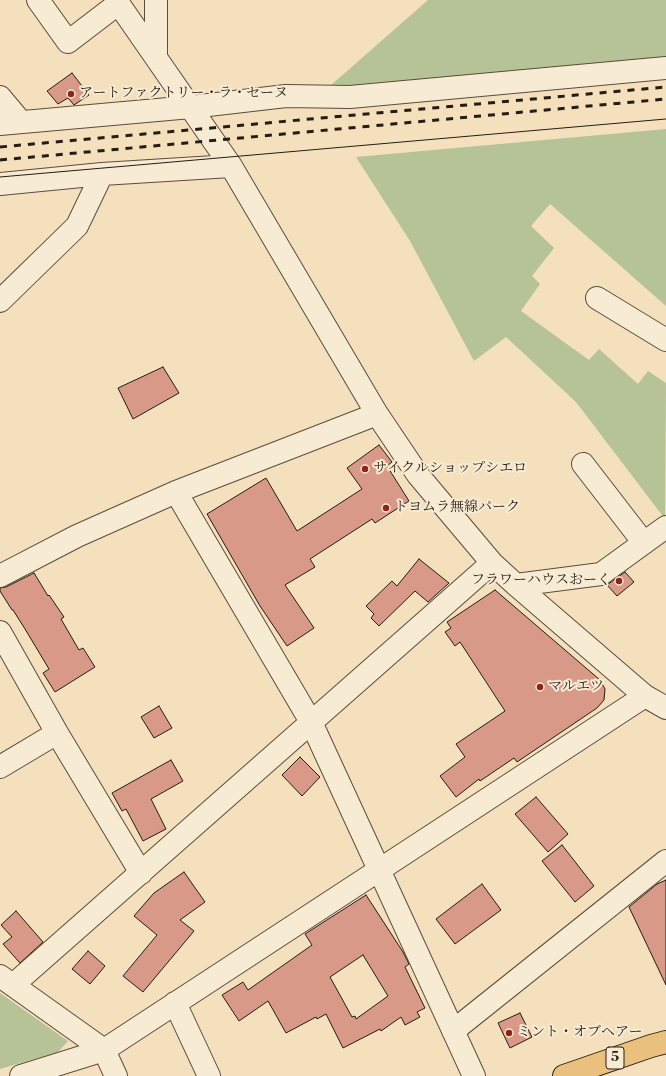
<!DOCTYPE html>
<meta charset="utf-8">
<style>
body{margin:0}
canvas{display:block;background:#f4e0bc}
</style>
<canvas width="666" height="1076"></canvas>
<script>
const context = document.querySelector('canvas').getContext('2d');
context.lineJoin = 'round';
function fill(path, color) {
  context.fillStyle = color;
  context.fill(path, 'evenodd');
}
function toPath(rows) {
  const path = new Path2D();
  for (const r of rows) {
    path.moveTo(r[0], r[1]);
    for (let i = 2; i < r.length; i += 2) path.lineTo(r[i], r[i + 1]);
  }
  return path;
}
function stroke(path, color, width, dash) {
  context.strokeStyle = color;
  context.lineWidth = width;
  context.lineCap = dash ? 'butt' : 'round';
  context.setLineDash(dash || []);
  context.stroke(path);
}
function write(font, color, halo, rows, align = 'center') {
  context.font = font + ' "Libre Bodoni","Noto Serif JP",serif';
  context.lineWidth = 4;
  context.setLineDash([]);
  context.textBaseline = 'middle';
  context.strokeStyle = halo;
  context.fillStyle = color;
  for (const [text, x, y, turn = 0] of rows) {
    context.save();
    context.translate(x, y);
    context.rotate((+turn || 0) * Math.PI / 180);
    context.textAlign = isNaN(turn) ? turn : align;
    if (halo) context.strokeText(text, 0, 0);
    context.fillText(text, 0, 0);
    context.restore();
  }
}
const green = toPath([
 [428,0,666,0,666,59,356,90,330,86],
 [666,129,666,306,550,204,531,226,554,248,532,276,540,284,521,311,589,360,599,349,638,384,648,371,666,383,665,519,576,402,506,337,474,361,410,241,356,157],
 [0,993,68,1041,58,1052,0,1069]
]);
const building = toPath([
 [72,73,89,95,74,105,68,98,58,104,47,91,72,73],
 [163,367,179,393,133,419,118,388,163,367],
 [379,445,392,462,387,466,409,501,375,523,372,519,310,559,315,567,285,585,314,628,287,646,260,606,207,514,266,478,297,531,362,489,347,468,379,445],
 [419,559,449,583,428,602,415,591,379,626,371,618,374,614,366,606,392,581,397,586,419,559],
 [625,572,634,582,617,596,607,585,625,572],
 [34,573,48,596,49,595,64,617,61,619,79,650,83,648,95,667,55,692,43,673,49,669,25,629,13,610,12,610,0,591,0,588,6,587,34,573],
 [495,590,600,680,605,689,604,700,597,708,517,762,514,758,480,781,479,779,456,797,440,776,465,757,456,744,505,711,460,642,455,646,445,632,451,628,447,622,495,590],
 [159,706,172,728,154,738,141,717,159,706],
 [300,757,320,777,302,796,282,775,300,757],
 [171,760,183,781,151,799,166,829,143,841,126,809,122,811,112,793,171,760],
 [536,797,568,834,548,852,515,814,536,797],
 [562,845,594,886,575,902,542,861,562,845],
 [184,872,205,902,180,920,194,931,143,992,123,976,157,935,134,916,154,893,184,872],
 [666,880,666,985,629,907,657,884,666,880],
 [482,884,501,910,455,944,436,919,482,884],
 [366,895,403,952,409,964,405,967,425,1008,417,1012,420,1017,405,1025,401,1017,381,1031,380,1029,343,1048,326,1014,317,1019,316,1017,286,1033,268,1001,239,1021,222,995,243,982,248,990,312,945,305,934,366,895],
 [363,955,388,996,356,1019,355,1016,352,1017,330,977,363,955],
 [16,911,43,942,20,963,3,944,12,937,1,925,16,911],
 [88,951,105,966,90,984,72,969,88,951],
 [520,1013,532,1037,510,1048,498,1023,520,1013]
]);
const minor = toPath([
 [38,0,68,42,119,3],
 [116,0,231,166,377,414,418,475,492,563,516,585,645,696,666,708],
 [156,57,156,0],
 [0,97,21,122],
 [0,124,191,107,286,96,350,97,666,68],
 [0,184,102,174,231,166],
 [597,298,666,340],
 [0,301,77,226,102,174],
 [583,464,644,543],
 [176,492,311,722,474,1076],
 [0,576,77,536,176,492,377,414],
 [516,585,601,574,666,527],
 [0,632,57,733,141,873],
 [0,767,57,733],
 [0,976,104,1050,116,1076],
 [13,985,492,563],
 [175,1003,209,1076],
 [453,1031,666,861],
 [21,1076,104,1050,645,696]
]);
const major = toPath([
 [564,1076,651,1046,666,1042]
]);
const tram = toPath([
 [0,177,666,119]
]);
const rail = toPath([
 [0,147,666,87],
 [0,160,666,99]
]);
const markers = [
 [71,94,4,"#8f2418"],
 [365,469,4,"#8f2418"],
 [386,508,4,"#8f2418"],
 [619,581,4,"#8f2418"],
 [540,687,4,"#8f2418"],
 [509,1033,4,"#8f2418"]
];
const shields = [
 [615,1058,18]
];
const shieldNames = [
 ["5",615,1058]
];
const poiNames = [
 ["アートファクトリー・ラ・セーヌ",79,94],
 ["サイクルショップシエロ",373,469],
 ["トヨムラ無線パーク",394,508],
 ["フラワーハウスおーく",611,581,"right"],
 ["マルエツ",548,687],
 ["ミント・オブヘアー",517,1033]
];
fill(green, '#b5c396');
fill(building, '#d89988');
stroke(building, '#261c15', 1);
stroke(minor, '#5a4d3f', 24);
stroke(major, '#261c15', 24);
stroke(minor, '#f8ebd3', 22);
stroke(major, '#eac07e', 22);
stroke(tram, '#261c15', 1);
stroke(rail, '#261c15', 3, [7, 7]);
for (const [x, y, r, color] of markers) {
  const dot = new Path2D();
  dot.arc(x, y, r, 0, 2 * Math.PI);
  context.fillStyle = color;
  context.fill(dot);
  stroke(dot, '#f8ebd3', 1.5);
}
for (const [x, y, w] of shields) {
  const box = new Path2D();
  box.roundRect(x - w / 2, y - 11, w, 22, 3);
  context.fillStyle = '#f8ebd3';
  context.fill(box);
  stroke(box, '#261c15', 1);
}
write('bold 13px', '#261c15', null, shieldNames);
write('14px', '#261c15', '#f8ebd3', poiNames, 'left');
</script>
